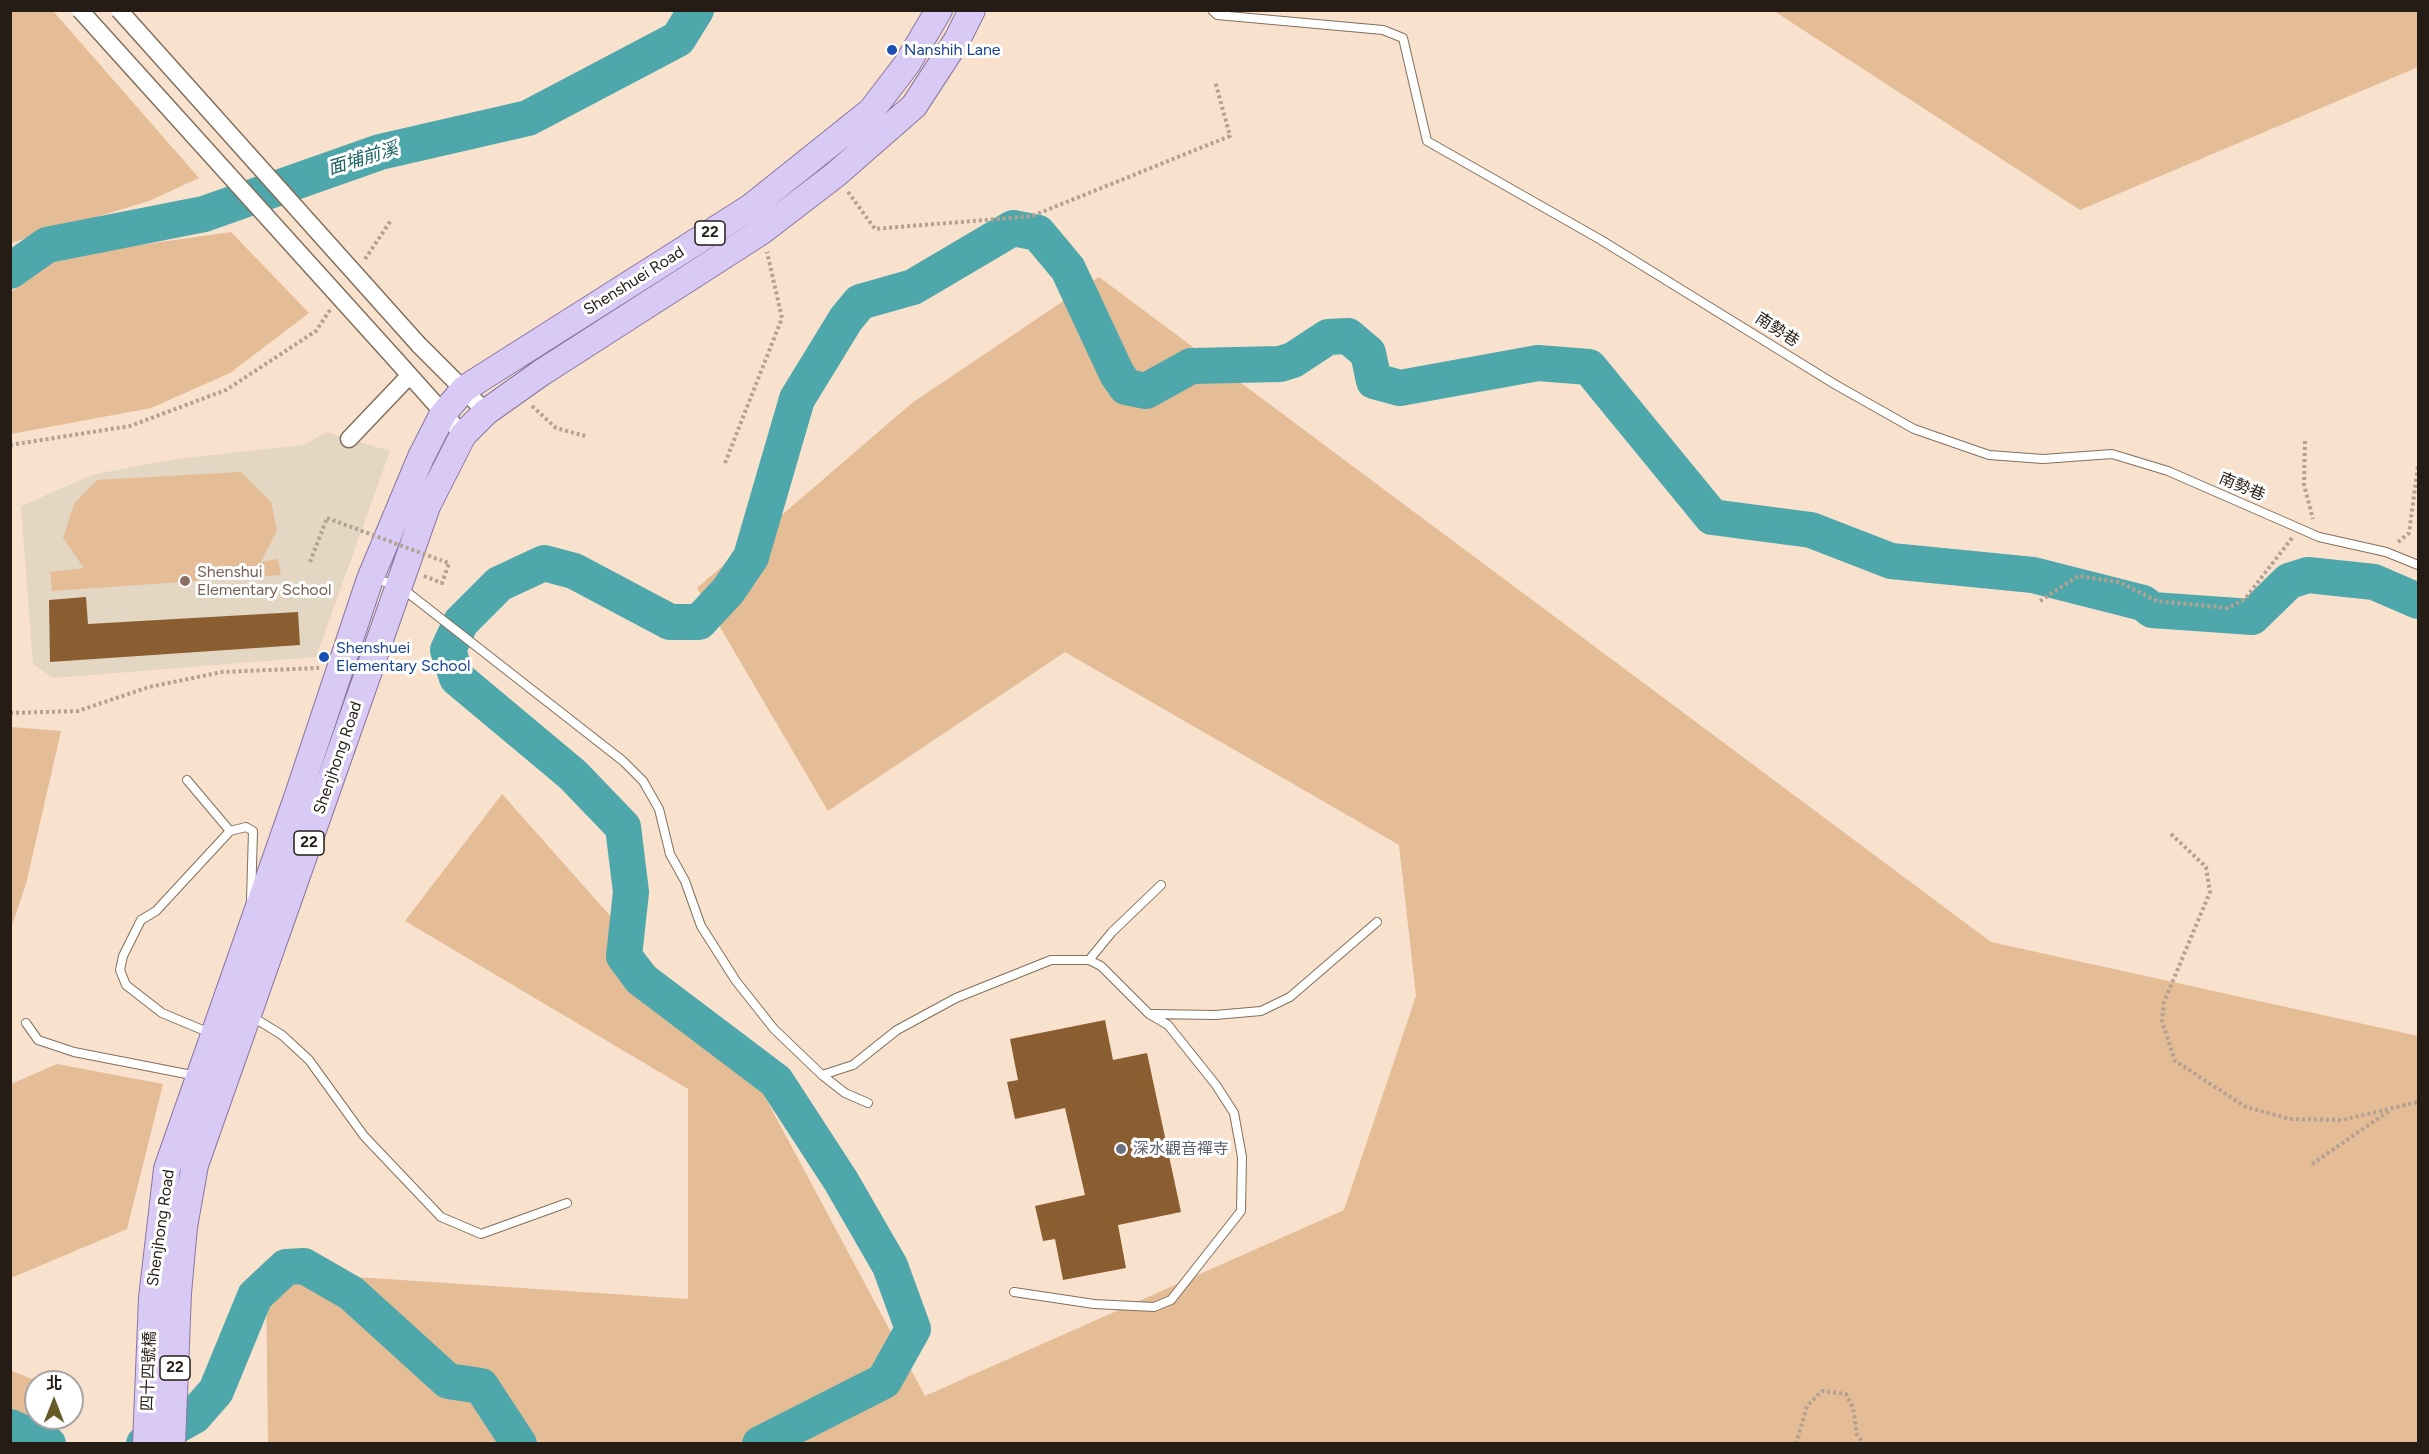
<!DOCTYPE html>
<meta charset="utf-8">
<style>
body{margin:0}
#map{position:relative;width:2429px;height:1454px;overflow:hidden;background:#f8e1cd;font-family:Figtree,"Noto Sans TC",sans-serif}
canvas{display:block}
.frame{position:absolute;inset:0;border:12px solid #241c15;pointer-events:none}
.north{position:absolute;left:24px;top:1370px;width:60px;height:60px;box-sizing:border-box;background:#fff;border:2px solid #a7a4a1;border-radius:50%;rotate:0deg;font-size:16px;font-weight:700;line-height:24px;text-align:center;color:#241c15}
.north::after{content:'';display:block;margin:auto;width:21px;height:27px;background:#665a27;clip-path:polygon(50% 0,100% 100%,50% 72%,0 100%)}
</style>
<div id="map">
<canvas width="2429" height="1454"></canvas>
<div class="frame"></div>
<div class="north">北</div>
</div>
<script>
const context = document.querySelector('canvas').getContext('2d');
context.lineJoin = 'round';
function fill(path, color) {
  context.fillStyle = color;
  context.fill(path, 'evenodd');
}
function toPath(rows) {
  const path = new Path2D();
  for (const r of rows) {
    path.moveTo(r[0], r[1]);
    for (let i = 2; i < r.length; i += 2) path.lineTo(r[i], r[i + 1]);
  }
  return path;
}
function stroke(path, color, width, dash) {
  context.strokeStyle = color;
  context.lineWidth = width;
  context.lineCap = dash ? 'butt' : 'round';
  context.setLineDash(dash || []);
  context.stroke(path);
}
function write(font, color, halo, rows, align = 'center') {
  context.font = font + ' Figtree,"Noto Sans TC",sans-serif';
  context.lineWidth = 6;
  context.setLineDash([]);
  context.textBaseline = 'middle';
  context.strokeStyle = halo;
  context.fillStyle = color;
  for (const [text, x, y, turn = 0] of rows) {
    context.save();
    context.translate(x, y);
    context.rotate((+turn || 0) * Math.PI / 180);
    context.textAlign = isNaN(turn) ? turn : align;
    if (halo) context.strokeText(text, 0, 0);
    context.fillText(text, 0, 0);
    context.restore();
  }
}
const education = toPath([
 [326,432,390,451,316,657,53,678,33,664,21,506,95,474,176,459,304,445]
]);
const green = toPath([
 [11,10,53,11,199,178,149,201,11,243],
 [1774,11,2418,11,2418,67,2080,210],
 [231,232,309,313,230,373,151,408,11,434,11,292,49,263,90,252],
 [1099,277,1991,942,2418,1036,2418,1443,268,1443,266,1274,371,1278,688,1299,688,1089,405,921,502,794,756,1080,925,1396,1344,1210,1416,996,1399,845,1065,652,828,811,697,588,912,403],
 [241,472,271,502,277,530,261,562,278,559,281,575,52,591,50,572,84,568,63,538,74,504,97,480],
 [11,727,61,731,26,884,11,928],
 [57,1064,163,1084,127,1229,11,1278,11,1084],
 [10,1370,39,1382,36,1382,36,1418,45,1418,44,1443,11,1443]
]);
const river = toPath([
 [10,271,47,245,204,214,380,152,528,118,678,39,696,10],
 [10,1427,48,1444],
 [144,1444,194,1416,216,1391,255,1296,286,1267,304,1266,351,1293,448,1381,481,1386,519,1444],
 [760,1444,884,1381,913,1329,890,1266,841,1181,776,1081,641,979,624,956,631,892,623,827,573,775,457,678,448,650,461,622,499,584,544,563,574,571,670,622,699,622,728,591,751,557,797,399,846,319,860,302,913,287,1013,228,1038,233,1068,269,1117,374,1126,387,1146,391,1191,366,1280,364,1293,360,1328,337,1348,336,1368,353,1374,381,1400,388,1538,363,1589,367,1712,517,1811,530,1891,561,2033,575,2143,603,2152,610,2252,617,2289,581,2308,575,2374,582,2418,601]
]);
const building = toPath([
 [86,597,88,624,298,612,300,645,50,662,49,600],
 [1105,1020,1113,1060,1147,1053,1181,1212,1118,1225,1126,1268,1063,1280,1055,1239,1043,1241,1035,1206,1085,1195,1065,1108,1015,1119,1007,1082,1018,1080,1010,1039]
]);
const path = toPath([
 [848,192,875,229,1032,216,1230,136,1215,81],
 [365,259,392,219],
 [532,406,556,428,585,436],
 [2305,441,2304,485,2313,519],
 [10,445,130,426,226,390,316,331,330,310],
 [725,463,782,318,767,252],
 [2398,542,2409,533,2418,466],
 [310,562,327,518],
 [424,576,442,583,449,563,440,560],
 [2040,601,2078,576,2119,582,2157,601,2228,608,2245,599,2292,538],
 [10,713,78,711,149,687,222,672,319,668],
 [2171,834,2206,867,2210,892,2164,1002,2162,1021,2175,1061,2246,1107,2290,1119,2342,1120,2418,1102],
 [2312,1164,2389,1111],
 [1796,1444,1807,1406,1822,1391,1846,1394,1853,1408,1857,1435,1864,1444]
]);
const lane = toPath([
 [1212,10,1217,15,1383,30,1403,38,1427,141,1601,240,1836,385,1914,429,1989,455,2043,459,2112,454,2168,471,2319,537,2386,552,2418,565],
 [373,579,398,585,623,761,643,781,659,809,670,854,685,881,701,926,736,981,774,1029,822,1075,845,1093,868,1103],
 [187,780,230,831],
 [1089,960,1112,932,1161,885],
 [1152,1014,1215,1015,1261,1011,1290,997,1377,922],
 [251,1016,282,1035,309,1060,364,1136,441,1217,481,1234,567,1203],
 [26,1023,38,1040,74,1052,197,1076],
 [210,1033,162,1013,126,985,120,970,123,956,141,920,156,911,230,831,246,827,253,831,251,901],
 [822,1075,853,1065,897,1030,956,998,1051,960,1089,960,1101,966,1149,1014,1168,1025,1216,1085,1234,1113,1242,1157,1241,1211,1171,1300,1154,1307,1094,1304,1014,1292]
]);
const street = toPath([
 [419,345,486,412],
 [396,360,463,435],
 [349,439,409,376]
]);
const primary = toPath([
 [146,1444,152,1298,167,1169,298,795,370,579,421,457,443,414,464,389,751,207,871,111,907,64,939,10],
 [172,1444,178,1293,184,1227,195,1165,427,506,463,435,486,412,541,373,762,231,835,175,914,106,957,40,972,10]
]);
const pathBridge = toPath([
 [327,518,440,560]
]);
const streetBridge = toPath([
 [80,10,396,360],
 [119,10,419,345]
]);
const markers = [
 [892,50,6,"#1a4fb4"],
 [185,581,6,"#8d6e63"],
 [324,657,6,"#1a4fb4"],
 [1121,1149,6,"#6b7280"]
];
const shields = [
 [710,233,30],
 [309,843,30],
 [175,1368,30]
];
const shieldNames = [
 ["22",710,233],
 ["22",309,843],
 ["22",175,1368]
];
const transitNames = [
 ["Nanshih Lane",904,50],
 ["Shenshuei",336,648],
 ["Elementary School",336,666]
];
const streetNames = [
 ["Shenshuei Road",634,281,-32],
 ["南勢巷",1777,330,33],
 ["南勢巷",2242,487,23],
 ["Shenjhong Road",338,758,-71],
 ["Shenjhong Road",161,1228,-82],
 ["四十四號橋",149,1371,-88]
];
const educationNames = [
 ["Shenshui",197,572],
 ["Elementary School",197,590]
];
const worshipNames = [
 ["深水觀音禪寺",1133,1149]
];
const waterNames = [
 ["面埔前溪",363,159,-17]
];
fill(education, '#e3d6c2');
fill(green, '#e4bc96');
stroke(river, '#4ea7ab', 36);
fill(building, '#8a5e30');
stroke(lane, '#826f5c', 10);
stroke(street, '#826f5c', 19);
stroke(primary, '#8976a2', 28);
stroke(path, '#b3a191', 4, [3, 3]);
stroke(lane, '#fff', 8);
stroke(street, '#fff', 16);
stroke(primary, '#d9caf5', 26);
stroke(streetBridge, '#826f5c', 19, []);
stroke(pathBridge, '#b3a191', 4, [3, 3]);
stroke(streetBridge, '#fff', 16);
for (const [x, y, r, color] of markers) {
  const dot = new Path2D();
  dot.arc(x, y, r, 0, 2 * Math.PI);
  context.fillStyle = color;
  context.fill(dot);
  stroke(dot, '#fff', 2);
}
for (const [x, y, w] of shields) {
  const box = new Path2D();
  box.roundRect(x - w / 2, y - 12, w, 24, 4.5);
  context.fillStyle = '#fff';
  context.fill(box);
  stroke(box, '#241c15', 1.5);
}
write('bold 15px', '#241c15', null, shieldNames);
write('16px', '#164399', '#fff', transitNames, 'left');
write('16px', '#241c15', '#fff', streetNames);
write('16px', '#785e54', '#fff', educationNames, 'left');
write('16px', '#5b616d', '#fff', worshipNames, 'left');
write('italic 18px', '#1a6266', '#fff', waterNames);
</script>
